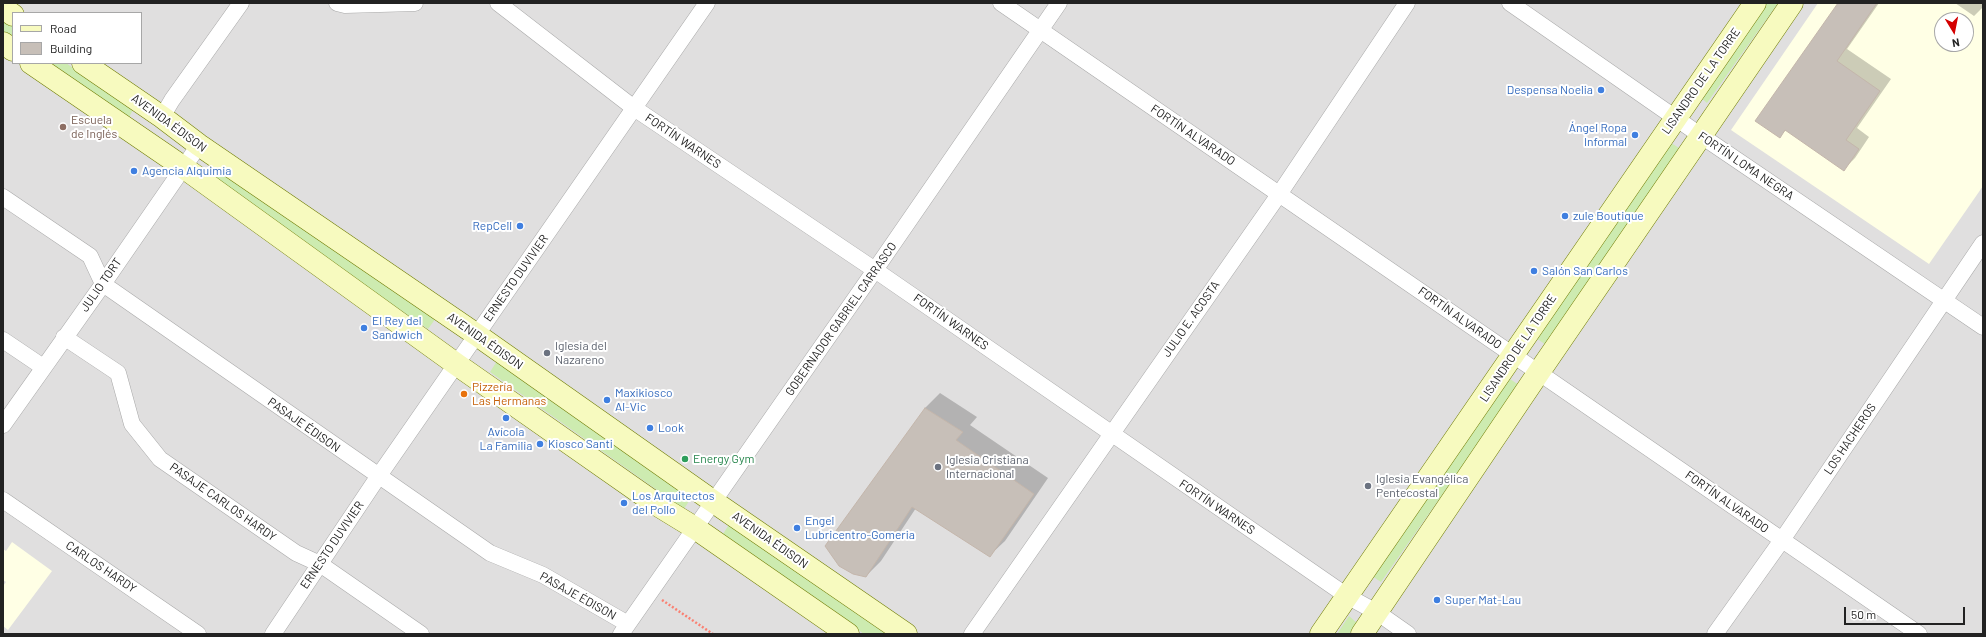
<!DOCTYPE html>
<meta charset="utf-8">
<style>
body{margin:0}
#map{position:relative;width:1986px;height:637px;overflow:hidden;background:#f2efe9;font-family:Barlow,sans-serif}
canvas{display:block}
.frame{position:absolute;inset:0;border:4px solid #222;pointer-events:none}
.legend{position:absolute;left:12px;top:12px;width:130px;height:52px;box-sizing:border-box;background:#fff;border:1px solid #a7a7a7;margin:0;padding:5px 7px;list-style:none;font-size:12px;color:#222}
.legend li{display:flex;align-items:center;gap:8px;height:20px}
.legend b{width:20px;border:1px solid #a7a7a7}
.north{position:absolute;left:1934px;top:12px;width:40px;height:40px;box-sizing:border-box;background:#fff;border:1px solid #a7a7a7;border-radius:50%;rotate:170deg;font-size:11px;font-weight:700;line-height:16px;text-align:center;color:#222}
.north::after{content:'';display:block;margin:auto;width:14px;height:18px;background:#d40000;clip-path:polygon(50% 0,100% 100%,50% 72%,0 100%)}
.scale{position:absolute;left:1844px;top:607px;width:121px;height:18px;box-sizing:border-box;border:2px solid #222;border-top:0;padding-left:5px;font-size:12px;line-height:14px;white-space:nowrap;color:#222;-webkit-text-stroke:3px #fff;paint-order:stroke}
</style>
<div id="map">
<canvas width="1986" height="637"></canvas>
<div class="frame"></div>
<ul class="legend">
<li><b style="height:5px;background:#f7fabf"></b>Road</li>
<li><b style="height:11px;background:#c7bfb8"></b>Building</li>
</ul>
<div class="north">N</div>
<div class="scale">50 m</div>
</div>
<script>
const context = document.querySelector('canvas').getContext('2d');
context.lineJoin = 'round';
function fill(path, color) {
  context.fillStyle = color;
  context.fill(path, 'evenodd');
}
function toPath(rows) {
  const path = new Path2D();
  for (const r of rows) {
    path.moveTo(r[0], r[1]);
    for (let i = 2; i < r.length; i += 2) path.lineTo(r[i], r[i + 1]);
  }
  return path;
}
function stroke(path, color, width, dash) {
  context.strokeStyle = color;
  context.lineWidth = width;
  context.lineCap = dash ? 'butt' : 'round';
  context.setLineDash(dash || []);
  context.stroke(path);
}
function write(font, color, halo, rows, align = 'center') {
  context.font = font + ' Barlow,sans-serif';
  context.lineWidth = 4;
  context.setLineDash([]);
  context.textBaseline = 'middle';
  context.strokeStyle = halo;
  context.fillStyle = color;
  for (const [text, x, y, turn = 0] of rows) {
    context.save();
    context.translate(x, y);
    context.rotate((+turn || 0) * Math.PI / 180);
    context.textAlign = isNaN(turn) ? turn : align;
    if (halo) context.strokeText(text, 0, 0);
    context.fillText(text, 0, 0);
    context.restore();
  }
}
const residential = toPath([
 [3,3,1983,3,1983,634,3,634],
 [13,13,141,13,141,63,13,63],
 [1942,20,1966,20,1966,44,1942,44]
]);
const education = toPath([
 [1818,3,1983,3,1983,186,1929,264,1731,130],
 [1942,20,1966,20,1966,44,1942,44],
 [12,542,52,571,8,630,3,626,3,586,6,582,3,580,3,549,6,551]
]);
const grass = toPath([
 [1766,3,1778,3,1707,103,1700,97],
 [3,19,13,26,13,42,3,35],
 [43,63,66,63,133,110,127,121],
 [1668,141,1679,148,1546,345,1536,338],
 [216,168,436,318,428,329,209,178],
 [497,361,691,498,684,509,490,372],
 [1510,379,1519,385,1381,582,1372,576],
 [730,523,886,634,864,634,723,534],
 [1349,616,1357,623,1349,634,1337,634]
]);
const shadow = toPath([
 [1839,3,1879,3,1847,49,1891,79,1857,128,1869,137,1855,158,1844,169,1786,130,1779,137],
 [1955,3,1983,3,1983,7,1974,16],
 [940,393,977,417,970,425,1048,478,1005,541,990,555,916,508,881,561,866,576,925,408]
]);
const building = toPath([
 [1838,3,1877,3,1837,61,1880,91,1846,140,1859,149,1844,171,1785,130,1780,138,1755,121,1838,3],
 [925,408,963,432,956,440,1034,494,990,557,912,507,866,577,853,574,839,566,825,546,925,408]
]);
const path = toPath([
 [662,600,713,634]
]);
const street = toPath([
 [337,3,345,5,415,3],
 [498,3,634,108,875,270,1347,596,1378,613,1408,634],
 [1001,3,1919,634],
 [1510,3,1700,135,1983,327],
 [162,117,172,100,241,3],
 [3,197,90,256,103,284,490,553,543,575,628,624],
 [64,337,118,373,132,424,160,459,296,553,320,564,421,634],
 [3,340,43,367],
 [3,425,103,284,199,145],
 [3,500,198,634],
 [273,634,378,477,707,3],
 [621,634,875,270,1059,3],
 [972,634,1280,193,1407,3],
 [1715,634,1782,540,1983,243]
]);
const secondary = toPath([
 [3,8,13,15],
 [3,43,13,50],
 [31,63,183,167,456,364,659,506,695,528,848,634],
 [83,63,162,117,199,145,477,335,714,502,906,634],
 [1321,634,1755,3],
 [1362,634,1539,372,1792,3]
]);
const markers = [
 [1601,90,4,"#3f7fe0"],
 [63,127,4,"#8d6e63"],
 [1635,135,4,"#3f7fe0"],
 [134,171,4,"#3f7fe0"],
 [1565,216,4,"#3f7fe0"],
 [520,226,4,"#3f7fe0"],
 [1534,271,4,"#3f7fe0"],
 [364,328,4,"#3f7fe0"],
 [547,353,4,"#6b7280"],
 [464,394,4,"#e8710a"],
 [607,400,4,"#3f7fe0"],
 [506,418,4,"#3f7fe0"],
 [650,428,4,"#3f7fe0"],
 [540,444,4,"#3f7fe0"],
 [685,459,4,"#2e9e5b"],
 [938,467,4,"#6b7280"],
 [1368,486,4,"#6b7280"],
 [624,503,4,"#3f7fe0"],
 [797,528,4,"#3f7fe0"],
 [1437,600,4,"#3f7fe0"]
];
const streetNames = [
 ["LISANDRO DE LA TORRE",1701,81,-55],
 ["AVENIDA ÉDISON",169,123,36],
 ["FORTÍN ALVARADO",1193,135,34],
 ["FORTÍN WARNES",683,141,34],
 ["FORTÍN LOMA NEGRA",1746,166,34],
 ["ERNESTO DUVIVIER",516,278,-55],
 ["JULIO TORT",101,285,-55],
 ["FORTÍN ALVARADO",1460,318,35],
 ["GOBERNADOR GABRIEL CARRASCO",841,319,-55],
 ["JULIO E. ACOSTA",1191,319,-55],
 ["FORTÍN WARNES",951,322,35],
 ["AVENIDA ÉDISON",485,341,35],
 ["LISANDRO DE LA TORRE",1518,348,-56],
 ["PASAJE ÉDISON",304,425,35],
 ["LOS HACHEROS",1850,439,-56],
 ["PASAJE CARLOS HARDY",223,502,35],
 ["FORTÍN ALVARADO",1727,502,35],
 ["FORTÍN WARNES",1217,507,34],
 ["AVENIDA ÉDISON",770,540,35],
 ["ERNESTO DUVIVIER",332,545,-56],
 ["CARLOS HARDY",101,567,34],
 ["PASAJE ÉDISON",578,596,29]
];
const shopNames = [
 ["Despensa Noelia",1593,90,"right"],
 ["Ángel Ropa",1627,128,"right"],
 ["Informal",1627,142,"right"],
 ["Agencia Alquimia",142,171],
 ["zule Boutique",1573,216],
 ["RepCell",512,226,"right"],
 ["Salón San Carlos",1542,271],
 ["El Rey del",372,321],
 ["Sandwich",372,335],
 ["Maxikiosco",615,393],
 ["Al-Vic",615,407],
 ["Look",658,428],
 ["Avícola",506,432,"center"],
 ["La Familia",506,446,"center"],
 ["Kiosco Santi",548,444],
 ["Los Arquitectos",632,496],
 ["del Pollo",632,510],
 ["Engel",805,521],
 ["Lubricentro-Gomeria",805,535],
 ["Super Mat-Lau",1445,600]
];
const educationNames = [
 ["Escuela",71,120],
 ["de Inglés",71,134]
];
const worshipNames = [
 ["Iglesia del",555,346],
 ["Nazareno",555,360],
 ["Iglesia Cristiana",946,460],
 ["Internacional",946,474],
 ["Iglesia Evangélica",1376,479],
 ["Pentecostal",1376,493]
];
const foodNames = [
 ["Pizzería",472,387],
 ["Las Hermanas",472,401]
];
const leisureNames = [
 ["Energy Gym",693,459]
];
fill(residential, '#e0dfdf');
fill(education, '#ffffe5');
fill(grass, '#cdebb0');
fill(shadow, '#0003');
fill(building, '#c7bfb8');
stroke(building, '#c4b6ab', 1);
stroke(street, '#a9a9a9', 17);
stroke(secondary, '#707d05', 23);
stroke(path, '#fa8072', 2.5, [2, 2]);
stroke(street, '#fff', 16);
stroke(secondary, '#f7fabf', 22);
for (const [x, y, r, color] of markers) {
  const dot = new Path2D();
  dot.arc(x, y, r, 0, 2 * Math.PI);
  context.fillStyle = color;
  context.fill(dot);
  stroke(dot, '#fff', 1.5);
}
write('12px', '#222', '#fff', streetNames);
write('12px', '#366cbe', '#fff', shopNames, 'left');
write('12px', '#785e54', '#fff', educationNames, 'left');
write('12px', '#5b616d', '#fff', worshipNames, 'left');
write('12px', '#c56008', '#fff', foodNames, 'left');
write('12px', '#27864d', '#fff', leisureNames, 'left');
</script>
